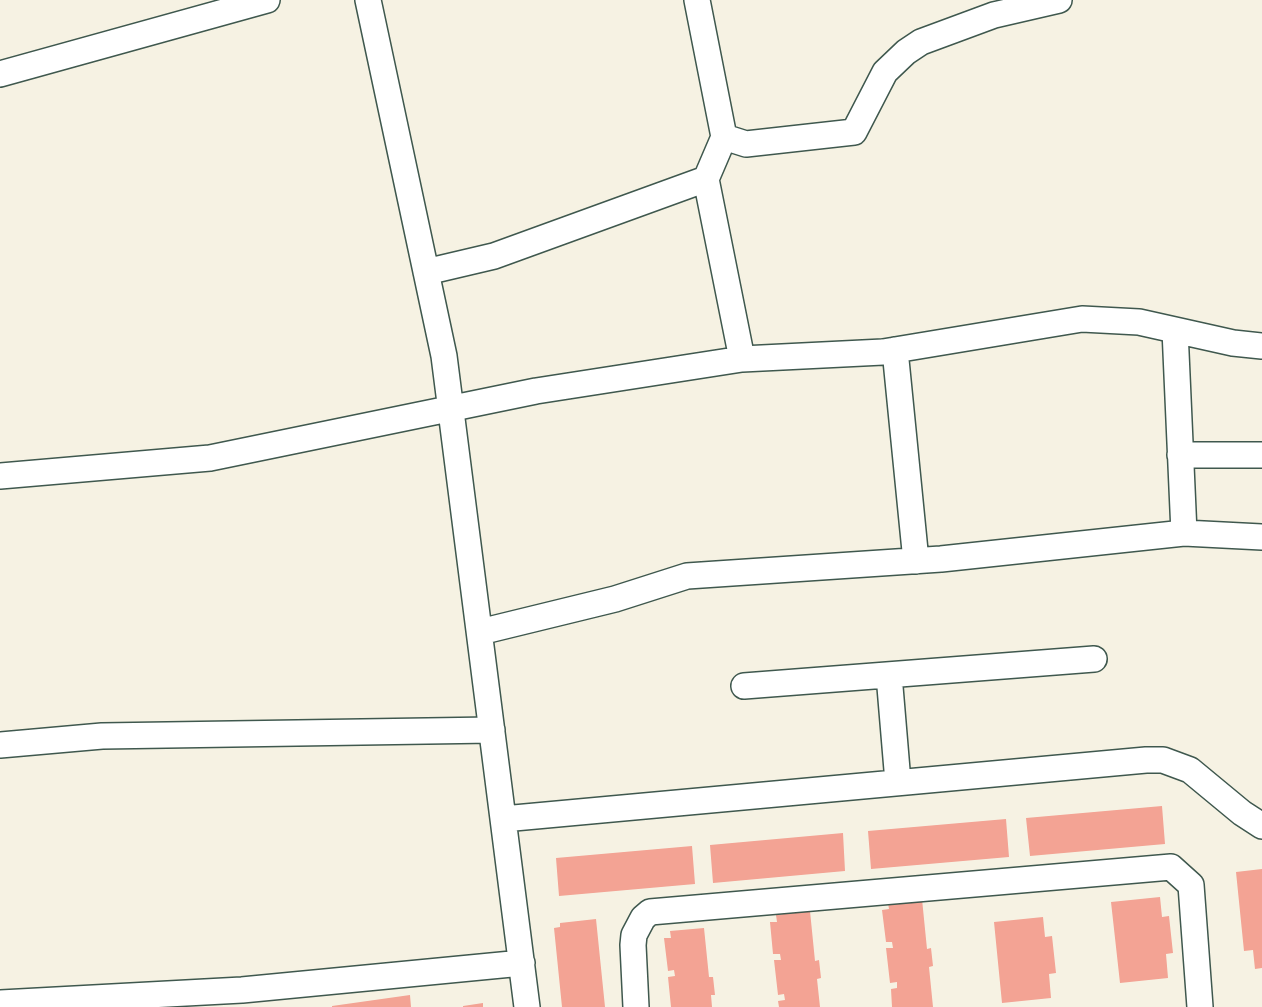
<!DOCTYPE html>
<style>
body{margin:0}
canvas{display:block;background:#f6f2e3}
</style>
<canvas width="1262" height="1007"></canvas>
<script>
const context = document.querySelector('canvas').getContext('2d');
context.lineJoin = 'round';
function fill(path, color) {
  context.fillStyle = color;
  context.fill(path, 'evenodd');
}
function toPath(rows) {
  const path = new Path2D();
  for (const r of rows) {
    path.moveTo(r[0], r[1]);
    for (let i = 2; i < r.length; i += 2) path.lineTo(r[i], r[i + 1]);
  }
  return path;
}
function stroke(path, color, width, dash) {
  context.strokeStyle = color;
  context.lineWidth = width;
  context.lineCap = dash ? 'butt' : 'round';
  context.setLineDash(dash || []);
  context.stroke(path);
}
const building = toPath([
 [1162,806,1165,844,1030,856,1026,818],
 [1006,819,1009,857,871,869,868,831],
 [843,833,845,871,713,883,710,845],
 [692,846,695,884,559,896,556,858],
 [1262,869,1262,968,1255,969,1253,950,1244,951,1236,872],
 [1160,897,1162,917,1169,916,1173,953,1166,954,1168,978,1120,983,1111,902],
 [922,899,927,949,931,948,933,966,929,967,933,1007,892,1007,891,989,897,988,897,982,890,983,886,948,893,948,892,942,886,942,882,910,889,909,888,903],
 [810,911,815,961,819,960,821,978,817,979,820,1007,779,1007,778,1001,785,1000,784,994,778,995,774,960,781,960,780,954,773,954,770,922,777,922,776,915],
 [1043,917,1045,937,1052,936,1056,973,1049,974,1051,998,1002,1003,994,922],
 [596,919,605,1007,562,1007,554,928,560,927,560,923],
 [704,928,709,977,713,977,715,995,711,995,712,1007,671,1007,668,977,675,976,674,970,668,971,664,938,671,938,670,931],
 [410,995,411,1007,332,1007,332,1006],
 [483,1003,483,1007,463,1007,463,1006]
]);
const minor = toPath([
 [368,0,444,356,527,1007],
 [697,0,724,137,706,179,742,359],
 [0,74,267,0],
 [724,137,746,144,854,132,885,72,906,52,921,42,994,15,1059,0],
 [426,272,494,256,706,179],
 [895,350,916,561],
 [1180,455,1262,455],
 [0,476,210,458,536,391,742,359,883,352,1082,319,1139,322,1233,343,1262,346],
 [1184,533,1262,537],
 [480,632,615,599,687,576,941,559,1184,533,1175,330],
 [889,675,898,782],
 [744,686,1094,659],
 [0,745,102,736,492,730],
 [503,819,1146,760,1163,760,1190,770,1242,813,1262,826],
 [0,1003,242,990,522,963],
 [636,1007,633,945,634,935,643,918,650,912,1171,867,1191,885,1200,1007]
]);
fill(building, '#f3a394');
stroke(minor, '#3f584e', 28);
stroke(minor, '#fff', 25);
</script>
